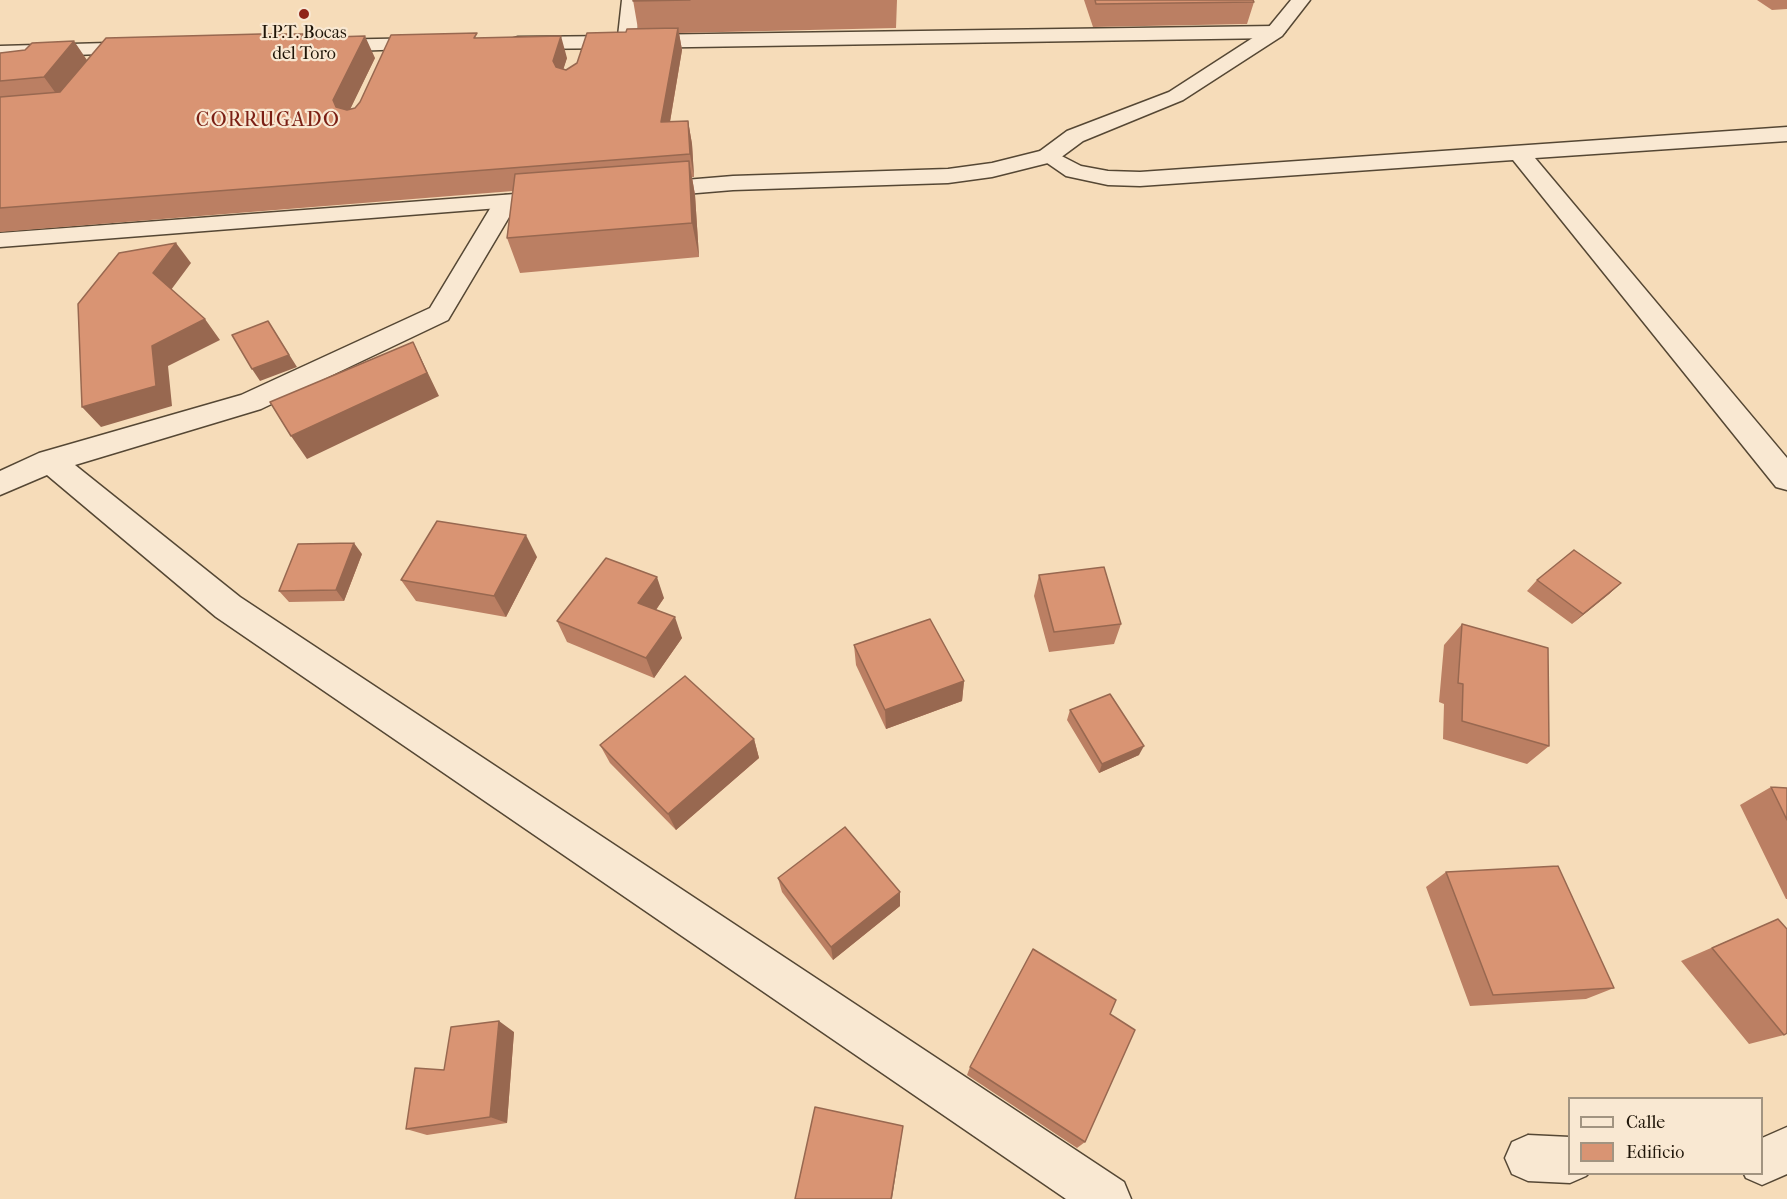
<!DOCTYPE html>
<style>
body{margin:0}
#map{position:relative;width:1787px;height:1199px;overflow:hidden;background:#f6dcb9;font-family:"IM FELL French Canon",serif}
canvas{display:block}
.legend{position:absolute;left:1568px;top:1097px;width:195px;height:78px;box-sizing:border-box;background:#f9e8d2;border:2px solid #a29481;margin:0;padding:8px 10px;list-style:none;font-size:18px;color:#1f1508}
.legend li{display:flex;align-items:center;gap:12px;height:30px}
.legend b{width:30px;border:2px solid #a29481}
</style>
<div id="map">
<canvas width="1787" height="1199"></canvas>
<ul class="legend">
<li><b style="height:8px;background:#f9e8d2"></b>Calle</li>
<li><b style="height:16px;background:#d99473"></b>Edificio</li>
</ul>
</div>
<script>
const context = document.querySelector('canvas').getContext('2d');
context.lineJoin = 'round';
function toPath(rows) {
  const path = new Path2D();
  for (const r of rows) {
    path.moveTo(r[0], r[1]);
    for (let i = 2; i < r.length; i += 2) path.lineTo(r[i], r[i + 1]);
  }
  return path;
}
function stroke(path, color, width, dash) {
  context.strokeStyle = color;
  context.lineWidth = width;
  context.lineCap = dash ? 'butt' : 'round';
  context.setLineDash(dash || []);
  context.stroke(path);
}
function fill(path, color) {
  context.fillStyle = color;
  context.fill(path, 'evenodd');
}
function write(font, color, halo, rows, align = 'center') {
  context.font = font + ' "IM FELL French Canon",serif';
  context.lineWidth = 4.5;
  context.setLineDash([]);
  context.textBaseline = 'middle';
  context.strokeStyle = halo;
  context.fillStyle = color;
  for (const [text, x, y, turn = 0] of rows) {
    context.save();
    context.translate(x, y);
    context.rotate((+turn || 0) * Math.PI / 180);
    context.textAlign = isNaN(turn) ? turn : align;
    if (halo) context.strokeText(text, 0, 0);
    context.fillText(text, 0, 0);
    context.restore();
  }
}
const minor = toPath([
 [622,0,640,0,637,35,1275,26,1285,32,1275,38,627,48,518,49,511,47,508,43,511,39,518,37,618,36,622,0],
 [431,38,438,40,441,44,438,48,323,52,316,50,313,46,316,42,323,40,431,38],
 [143,42,150,44,153,48,150,52,0,58,0,46,143,42],
 [1787,127,1787,141,1535,158,1787,458,1787,490,1776,487,1513,160,1140,186,1108,185,1066,176,1037,156,1040,151,1048,149,1081,166,1108,171,1140,172,1787,127],
 [506,195,514,197,518,202,448,320,261,409,75,465,240,597,1124,1182,1131,1199,1066,1199,216,617,47,475,0,495,0,471,39,453,241,395,430,308,494,202,498,197,506,195],
 [1787,1127,1787,1174,1762,1185,1746,1178,1744,1174,1762,1174,1762,1138,1787,1127],
 [1528,1135,1570,1137,1570,1174,1588,1174,1586,1176,1570,1183,1528,1181,1512,1174,1505,1158,1512,1142,1528,1135]
]);
const tertiary = toPath([
 [1291,0,1310,0,1282,36,1183,100,1083,141,1056,161,992,177,948,183,733,190,649,197,641,195,637,190,641,185,649,183,733,176,948,169,992,163,1040,151,1067,131,1169,92,1268,28,1291,0],
 [555,191,563,193,567,198,563,203,0,247,0,233,555,191]
]);
const wall = toPath([
 [633,0,897,0,896,28,679,33,682,50,670,122,688,121,692,144,694,177,692,177,695,195,699,257,520,273,507,238,513,191,0,232,0,53,25,50,87,60,306,38,375,58,350,109,355,108,479,38,567,58,563,69,566,70,626,32,638,29],
 [1084,0,1253,0,1254,2,1247,24,1093,27],
 [1757,0,1787,0,1787,9,1772,10],
 [362,554,344,601,289,602,279,591],
 [537,557,506,617,416,601,401,580],
 [1039,575,1121,624,1114,644,1049,652,1034,596],
 [1537,580,1621,583,1609,594,1572,624,1527,591],
 [664,598,656,610,682,638,654,678,567,642,557,621],
 [1462,624,1549,746,1527,764,1443,739,1444,704,1439,702,1444,645],
 [854,645,964,681,962,701,886,729,856,665],
 [1070,710,1139,755,1099,773,1067,720],
 [754,739,759,758,676,830,610,763,600,745],
 [1771,787,1787,788,1787,899,1786,899,1740,805],
 [1446,872,1614,988,1586,999,1470,1006,1426,887],
 [778,878,900,906,833,960,782,892],
 [1778,919,1784,1035,1749,1044,1681,961],
 [1110,1014,1085,1142,1077,1148,967,1075,970,1067],
 [514,1032,507,1123,427,1135,406,1129,444,1070]
]);
const shadedWall = toPath([
 [678,28,682,50,666,145,661,122],
 [365,36,375,58,344,122,333,100],
 [561,36,567,58,559,83,553,61],
 [74,41,89,63,60,99,44,77],
 [688,121,692,144,694,177,690,154],
 [689,161,695,195,699,257,692,223],
 [176,243,191,263,168,294,153,273],
 [205,319,220,340,168,366,172,406,101,427,82,407,152,346],
 [268,321,297,367,260,381,252,369],
 [413,342,439,396,307,459,291,436],
 [526,535,537,557,506,617,494,596],
 [354,543,362,554,344,601,336,590],
 [657,577,664,598,646,624,638,603],
 [1621,583,1609,594,1572,624,1583,614],
 [675,617,682,638,654,678,646,658],
 [964,681,962,701,886,729,885,710],
 [754,739,759,758,676,830,668,814],
 [1144,746,1139,755,1099,773,1102,764],
 [900,892,900,906,833,960,831,947],
 [499,1021,514,1032,507,1123,490,1117],
 [903,1126,892,1199,891,1199]
]);
const building = toPath([
 [633,0,690,0,633,1,633,0],
 [1095,0,1253,0,1254,2,1096,4,1095,0],
 [678,28,661,122,688,121,690,154,0,208,0,97,60,92,106,38,261,34,304,34,301,38,365,36,333,100,336,107,347,110,355,108,360,102,391,35,477,33,474,38,561,36,553,61,556,67,566,70,577,63,587,33,626,32,627,29,678,28],
 [74,41,44,77,0,81,0,53,25,50,32,43,74,41],
 [689,161,692,223,507,238,515,174,689,161],
 [176,243,153,273,205,319,152,346,156,386,82,407,78,304,119,253,176,243],
 [268,321,289,355,252,369,232,335,268,321],
 [413,342,427,373,291,436,270,402,413,342],
 [437,521,526,535,494,596,401,580,437,521],
 [354,543,336,590,279,591,298,544,354,543],
 [1574,550,1621,583,1583,614,1537,580,1574,550],
 [606,558,657,577,638,603,675,617,646,658,557,621,606,558],
 [1104,567,1121,624,1054,632,1039,575,1104,567],
 [930,619,964,681,885,710,854,645,930,619],
 [1462,624,1548,648,1549,746,1462,721,1463,684,1458,683,1462,624],
 [685,676,754,739,668,814,600,745,685,676],
 [1110,694,1144,746,1102,764,1070,710,1110,694],
 [1771,787,1787,788,1787,820,1771,787],
 [845,827,900,892,831,947,778,878,845,827],
 [1558,866,1614,988,1493,995,1446,872,1558,866],
 [1778,919,1787,929,1787,1033,1784,1035,1712,948,1778,919],
 [1033,949,1116,1000,1110,1014,1135,1030,1085,1142,970,1067,1033,949],
 [499,1021,490,1117,406,1129,415,1068,444,1070,451,1027,499,1021],
 [815,1107,903,1126,891,1199,795,1199,815,1107]
]);
const markers = [
 [304,14,6,"#8f2418"]
];
const farPoinames = [
 ["I.P.T. Bocas",304,34],
 ["del Toro",304,55]
];
const farNeighbourhoodnames = [
 ["CORRUGADO",268,121]
];
stroke(minor, '#554734', 3);
stroke(tertiary, '#554734', 3);
fill(minor, '#f9e8d2');
fill(tertiary, '#f9e8d2');
fill(wall, '#bb7f63');
fill(shadedWall, '#986850');
fill(building, '#d99473');
stroke(building, '#986850', 1.5);
for (const [x, y, r, color] of markers) {
  const dot = new Path2D();
  dot.arc(x, y, r, 0, 2 * Math.PI);
  context.fillStyle = color;
  context.fill(dot);
  stroke(dot, '#f9e8d2', 2);
}
write('18px', '#1f1508', '#f9e8d2', farPoinames);
context.letterSpacing = '1.5px';
write('20px', '#7a1f14', '#f9e8d2', farNeighbourhoodnames);
context.letterSpacing = '0px';
</script>
